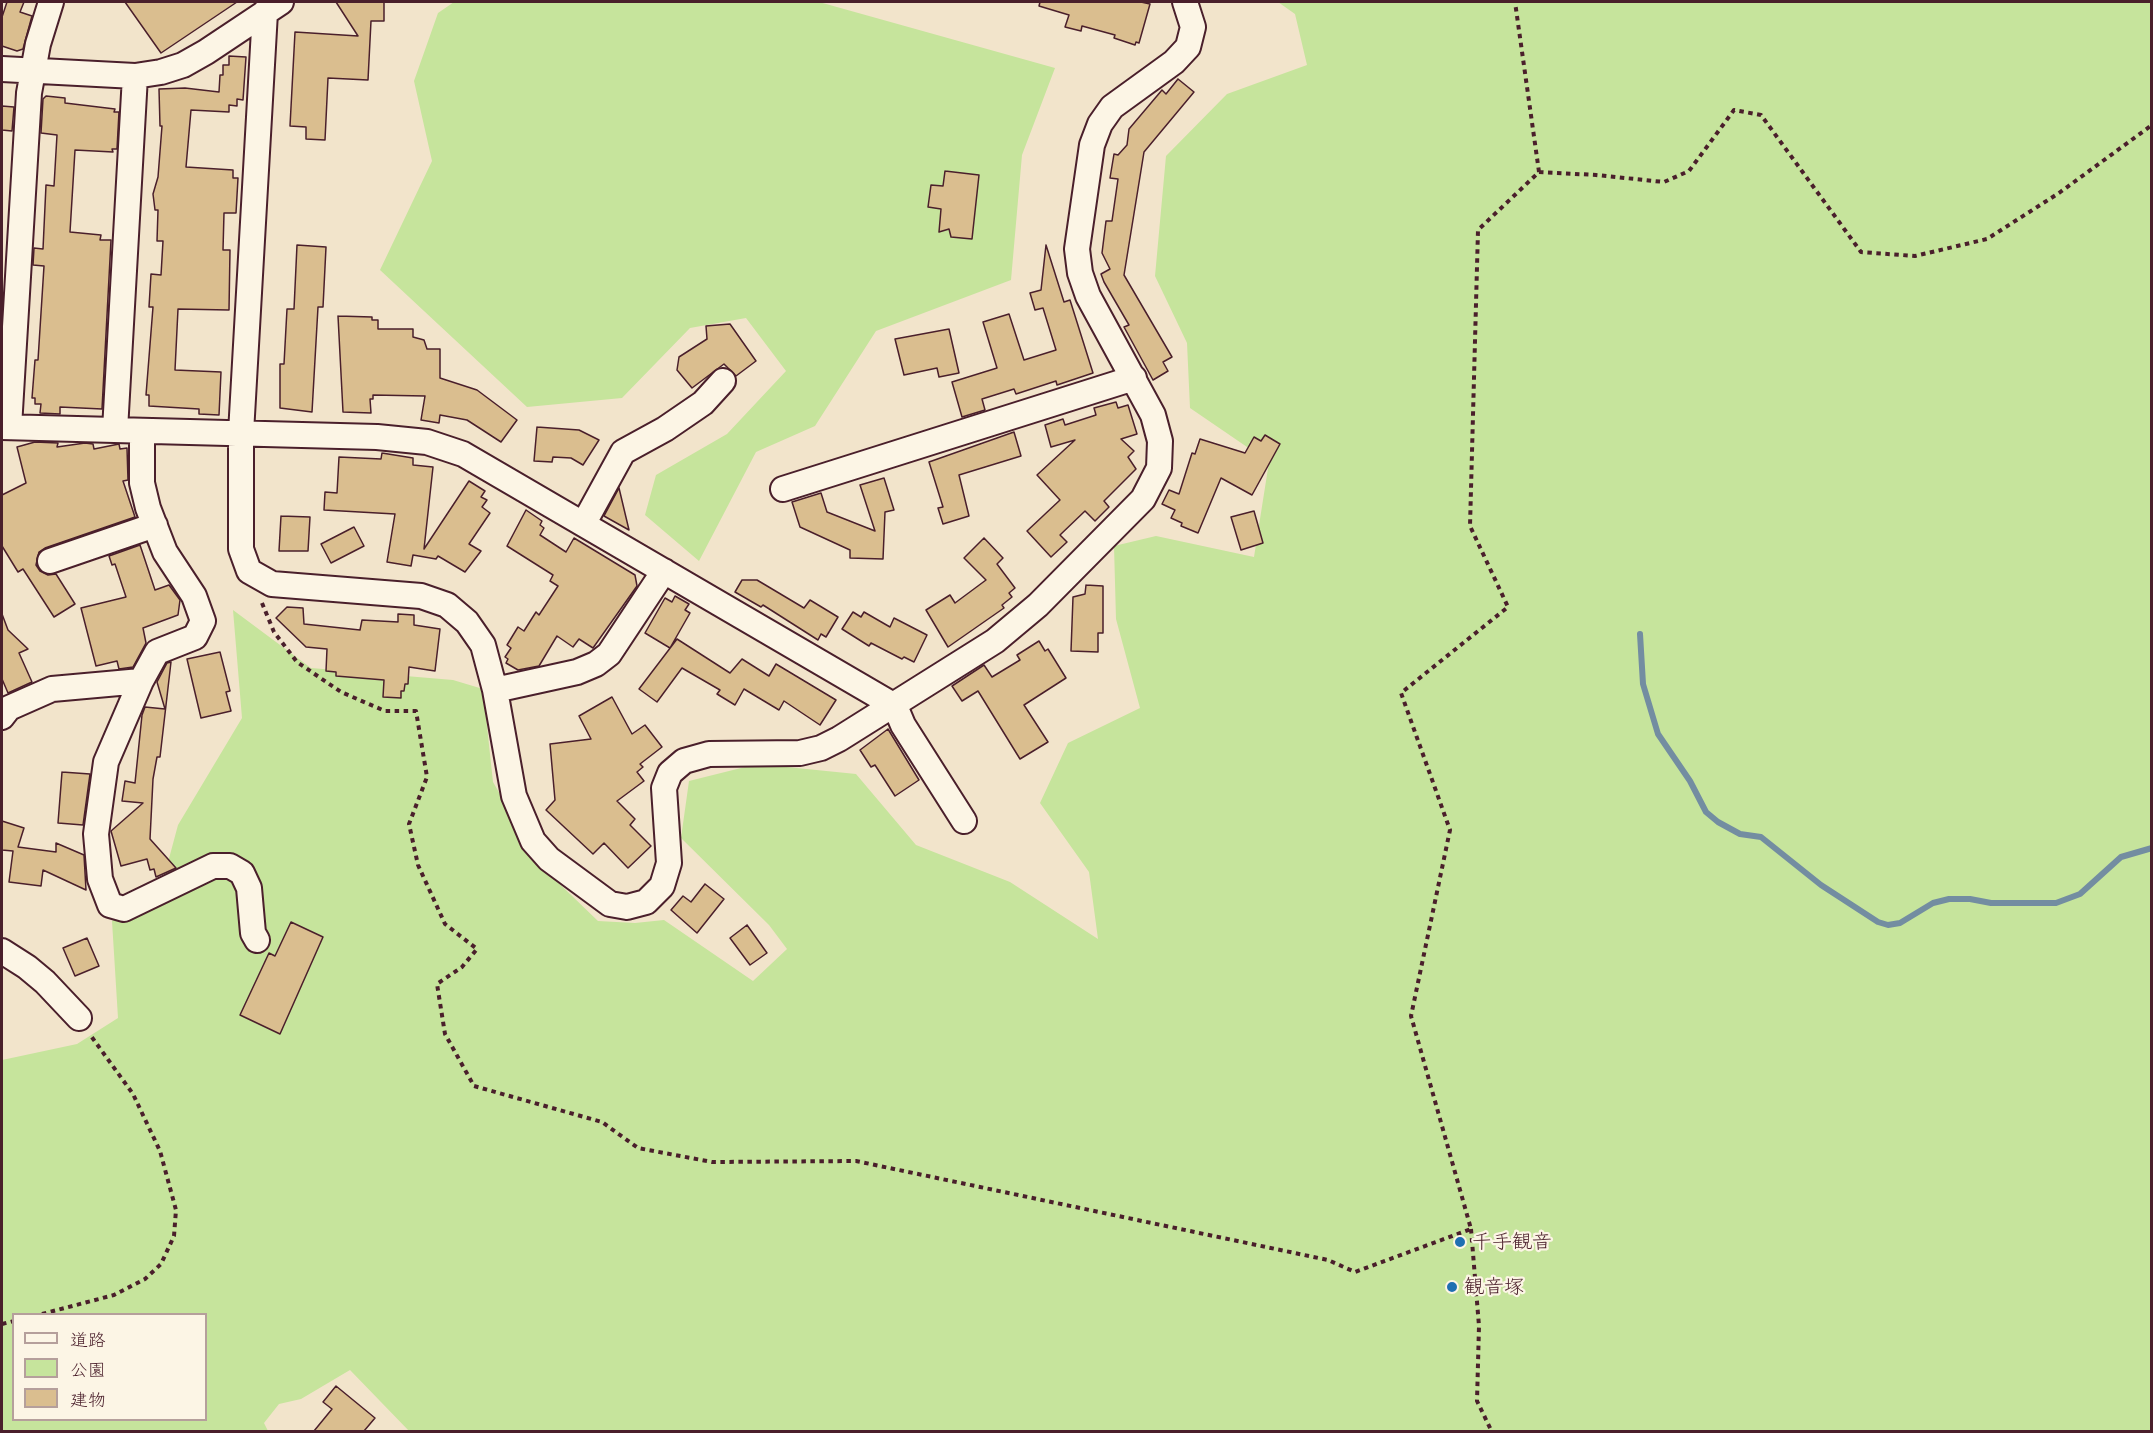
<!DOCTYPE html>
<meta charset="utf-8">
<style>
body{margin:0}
#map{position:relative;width:2153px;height:1433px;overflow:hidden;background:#f2e4cb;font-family:Delius,"Klee One",sans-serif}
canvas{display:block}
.frame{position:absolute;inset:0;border:3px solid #4a1f2b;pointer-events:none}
.legend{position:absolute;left:12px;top:1313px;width:195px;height:108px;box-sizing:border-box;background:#fcf5e5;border:2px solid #b59f9b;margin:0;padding:8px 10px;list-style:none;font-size:18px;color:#4a1f2b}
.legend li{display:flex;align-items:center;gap:12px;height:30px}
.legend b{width:30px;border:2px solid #b59f9b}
</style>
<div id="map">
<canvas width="2153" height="1433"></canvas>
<div class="frame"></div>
<ul class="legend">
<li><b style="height:8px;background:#fcf5e5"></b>道路</li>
<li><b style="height:16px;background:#c6e49c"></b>公園</li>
<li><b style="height:16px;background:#dabe8f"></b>建物</li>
</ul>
</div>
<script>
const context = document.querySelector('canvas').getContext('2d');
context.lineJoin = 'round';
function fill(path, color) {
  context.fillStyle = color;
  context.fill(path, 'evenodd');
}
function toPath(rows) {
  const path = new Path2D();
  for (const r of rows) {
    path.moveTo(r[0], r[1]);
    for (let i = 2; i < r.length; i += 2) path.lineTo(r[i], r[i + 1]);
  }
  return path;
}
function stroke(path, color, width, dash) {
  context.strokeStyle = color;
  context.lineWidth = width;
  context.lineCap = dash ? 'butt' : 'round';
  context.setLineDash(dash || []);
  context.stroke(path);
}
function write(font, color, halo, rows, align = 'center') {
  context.font = font + ' Delius,"Klee One",sans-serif';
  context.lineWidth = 4.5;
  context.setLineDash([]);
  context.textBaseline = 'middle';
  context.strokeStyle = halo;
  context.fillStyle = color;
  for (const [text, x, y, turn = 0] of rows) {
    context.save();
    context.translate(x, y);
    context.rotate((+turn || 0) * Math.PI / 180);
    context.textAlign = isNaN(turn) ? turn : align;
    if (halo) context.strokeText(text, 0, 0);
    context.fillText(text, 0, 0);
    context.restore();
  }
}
const green = toPath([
 [454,2,819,2,1055,68,1022,155,1011,280,876,331,815,426,756,452,699,561,645,515,656,475,727,434,786,371,746,318,690,328,622,398,527,407,380,270,432,161,414,81,438,13],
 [1278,2,2151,2,2151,1431,410,1432,350,1370,301,1399,279,1404,264,1423,268,1431,2,1431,2,1060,77,1044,118,1018,112,921,160,892,178,825,242,718,233,610,311,668,453,680,483,689,493,782,542,867,598,921,635,923,664,920,753,981,787,949,769,925,681,838,689,781,757,764,856,774,916,845,1010,882,1098,939,1089,872,1040,803,1068,743,1140,708,1116,619,1114,546,1156,536,1254,557,1269,462,1190,408,1187,343,1155,276,1166,156,1227,94,1307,65,1295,14],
 [14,1314,206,1314,206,1420,14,1420]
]);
const stream = toPath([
 [1640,634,1643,684,1658,734,1690,781,1706,812,1718,822,1740,834,1761,837,1821,885,1878,922,1888,925,1900,923,1933,903,1949,899,1970,899,1991,903,2056,903,2080,894,2121,857,2152,848]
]);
const building = toPath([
 [7,2,24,2,20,12,32,16,23,49,17,51,2,46,2,17,7,2],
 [125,2,237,2,161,53,125,2],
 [336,2,384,2,384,21,371,21,368,80,328,78,325,140,306,139,306,127,290,126,295,32,358,36,336,2],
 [1040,2,1141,2,1150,4,1139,43,1136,42,1135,45,1114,38,1115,35,1082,26,1081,31,1065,27,1069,15,1039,6,1040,2],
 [229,56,246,57,243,100,237,99,237,106,229,105,229,112,191,110,186,167,233,170,233,178,238,178,236,213,224,213,223,250,230,250,229,310,178,309,175,370,221,372,219,415,199,414,199,409,149,406,149,395,146,395,153,307,149,307,151,274,161,275,163,241,157,241,158,210,155,210,153,194,158,177,162,126,160,126,159,89,185,88,219,92,220,75,223,75,223,65,229,65,229,56],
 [1178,79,1194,92,1144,152,1124,275,1172,357,1163,362,1168,371,1153,380,1124,327,1129,325,1104,282,1101,274,1110,269,1102,253,1106,221,1112,221,1118,179,1110,178,1114,154,1118,155,1127,145,1129,129,1162,90,1166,94,1178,79],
 [46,96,65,98,65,103,115,109,114,112,119,112,117,149,112,149,113,152,75,150,70,232,101,235,100,240,111,240,102,409,60,407,60,414,40,413,41,404,35,404,35,398,32,398,35,360,38,360,44,266,33,265,34,248,43,249,46,185,54,186,57,135,41,133,43,99,46,96],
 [2,106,14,107,12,131,2,130,2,106],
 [945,171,979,175,972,239,951,237,949,229,939,232,941,209,928,207,931,185,943,186,945,171],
 [297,245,326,247,323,307,318,307,312,412,280,408,280,364,284,364,287,309,294,309,297,245],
 [1046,245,1064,302,1070,300,1093,373,1057,385,1056,381,1016,394,1014,389,982,399,985,410,962,417,952,382,997,368,983,322,1009,314,1024,360,1056,350,1043,308,1035,310,1030,293,1041,290,1046,245],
 [338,316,372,317,372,320,378,320,378,329,413,329,413,337,424,340,427,349,440,349,440,378,477,390,517,420,501,442,467,420,440,415,439,423,421,420,425,396,373,395,373,399,370,399,371,413,343,412,338,316],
 [730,324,756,361,736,376,724,364,692,388,677,370,679,357,707,339,706,326,730,324],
 [949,329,959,373,939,377,937,368,904,375,895,339,949,329],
 [1116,402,1118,408,1128,405,1137,434,1121,439,1134,451,1128,457,1136,469,1104,501,1109,507,1095,521,1085,511,1060,535,1067,542,1051,557,1027,531,1060,500,1037,475,1075,440,1051,447,1045,425,1063,419,1065,425,1096,415,1094,408,1116,402],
 [537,427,579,430,599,440,583,465,571,458,553,457,552,462,534,461,537,427],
 [1014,432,1021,456,959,475,969,516,943,524,938,508,943,507,929,462,1014,432],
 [1265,435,1280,444,1252,495,1221,478,1198,533,1181,526,1182,523,1171,518,1175,510,1162,504,1169,490,1179,494,1192,453,1195,454,1200,439,1245,453,1254,437,1261,441,1265,435],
 [35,442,58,443,57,447,85,443,93,444,94,449,119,444,120,449,127,448,128,480,123,481,135,517,45,548,39,552,36,565,40,571,48,575,56,574,75,604,54,617,23,569,18,572,2,546,2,495,26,483,17,447,35,442],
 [382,453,413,458,413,465,433,467,424,549,469,481,485,491,481,497,487,500,482,507,490,513,469,544,481,551,465,572,438,556,436,559,413,555,411,566,387,562,395,514,324,510,325,492,337,493,339,457,381,459,382,453],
 [884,478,894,510,885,512,883,559,850,558,850,550,800,527,792,502,821,493,827,512,875,531,860,485,884,478],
 [619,488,629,530,604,516,619,488],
 [526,510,542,521,540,525,544,528,540,535,566,552,574,538,635,575,637,586,593,648,579,639,573,647,557,636,539,666,518,670,506,663,508,659,505,657,511,648,507,645,518,627,524,631,536,612,539,615,558,586,550,581,553,575,507,546,526,510],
 [1254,511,1263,543,1241,550,1231,517,1254,511],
 [281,516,310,517,308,551,279,551,281,516],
 [354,527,364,546,331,563,321,544,354,527],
 [984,538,1003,558,997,564,1015,588,1009,593,1012,597,1002,605,1004,608,948,647,926,610,950,595,955,603,986,580,964,558,984,538],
 [140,545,155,590,169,585,180,600,178,615,143,628,146,643,133,667,119,669,117,661,96,666,81,608,126,597,115,564,112,565,109,556,140,545],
 [742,580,757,580,804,608,810,600,838,617,826,637,821,634,818,640,763,605,761,607,735,592,742,580],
 [1086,585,1103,586,1103,633,1098,633,1098,652,1071,651,1073,597,1085,594,1086,585],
 [675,596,689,604,685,610,690,613,670,648,645,633,665,598,672,602,675,596],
 [287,607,303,608,304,624,360,630,362,620,398,622,398,614,414,615,414,625,440,629,435,671,409,667,408,684,405,684,404,691,401,691,401,698,383,697,384,680,336,676,336,672,326,671,327,649,306,647,276,618,287,607],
 [853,612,861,617,864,612,890,627,894,618,927,635,914,662,904,657,902,659,871,643,869,646,842,629,853,612],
 [2,614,8,630,28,649,19,653,32,682,8,693,2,679,2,614],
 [677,639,730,673,742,659,769,676,776,664,836,700,820,725,784,701,779,710,744,689,735,705,717,694,720,690,682,668,657,702,639,689,677,639],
 [1039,641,1045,651,1048,649,1066,678,1024,705,1048,742,1020,759,978,691,962,701,952,686,984,665,992,677,1020,660,1017,655,1039,641],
 [220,652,230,691,226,692,231,711,201,718,187,659,220,652],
 [171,662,160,757,157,757,153,779,150,839,176,868,156,877,154,869,150,870,147,859,121,866,111,831,143,803,122,801,125,781,135,783,142,715,145,707,165,709,157,682,167,663,171,662],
 [612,697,632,734,645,725,662,747,640,764,643,767,637,772,644,781,617,801,635,819,630,825,651,846,628,868,604,843,593,854,546,810,555,800,550,744,591,739,579,716,612,697],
 [888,729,919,780,895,796,875,765,871,767,860,750,888,729],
 [62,772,90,774,83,825,58,823,62,772],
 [2,821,24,828,18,847,56,852,56,843,84,855,86,890,43,870,41,886,9,882,13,851,2,850,2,821],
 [705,884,724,899,697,933,671,910,683,896,691,902,705,884],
 [291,922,323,937,280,1034,240,1015,269,953,275,956,291,922],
 [747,925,767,953,750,965,730,938,747,925],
 [87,938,99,966,75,976,63,948,87,938],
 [336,1386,375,1418,364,1431,314,1431,332,1409,323,1402,336,1386]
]);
const path = toPath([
 [1539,172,1596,175,1664,182,1689,171,1734,110,1761,115,1861,252,1915,256,1987,239,2059,193,2152,125],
 [262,603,274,632,297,662,341,692,385,711,416,711,427,777,409,824,418,865,445,924,477,949,462,967,437,984,445,1034,474,1086,602,1122,638,1148,712,1162,856,1161,1328,1260,1355,1272,1471,1229,1411,1016,1450,830,1401,693,1508,607,1470,526,1478,230,1539,172,1515,2],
 [1471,1229,1479,1326,1477,1401,1492,1432],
 [42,1314,114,1295,145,1279,161,1264,174,1236,176,1210,160,1151,133,1094,91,1036],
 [2,1324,14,1321]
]);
const minor = toPath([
 [265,12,241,433,241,549,249,571,272,584,421,596,447,605,467,622,483,645,495,690,514,796,533,841,549,859,610,904,627,907,646,902,662,886,669,863,664,788,670,773,684,761,709,754,800,753,821,748,839,739,995,641,1038,605,1143,499,1159,468,1160,441,1153,415,1088,296,1080,273,1077,249,1092,145,1100,124,1112,107,1174,62,1188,47,1193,27,1185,2],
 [2,69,135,76,161,72,183,65,206,52,281,2],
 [2,427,377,437,427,442,463,454,895,706,903,725,964,821],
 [9,427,29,93,38,44,51,2],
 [115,430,135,76],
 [142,431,142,483,148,508,165,552,194,596,203,621,195,637,157,652,141,681,106,762,96,834,100,879,110,905,124,909,213,866,230,866,242,873,249,888,253,933,257,940],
 [783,489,1134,378],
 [584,523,623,452,665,429,703,403,723,381],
 [50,561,155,525],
 [495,690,577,672,596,664,609,654,664,571],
 [2,717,9,708,52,689,141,681],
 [2,951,27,967,45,982,79,1018]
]);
const markers = [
 [1460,1242,6,"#1f6fb2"],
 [1452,1287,6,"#1f6fb2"]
];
const poiNames = [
 ["千手観音",1472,1242],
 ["観音塚",1464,1287]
];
fill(green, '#c6e49c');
stroke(stream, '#738da1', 6);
fill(building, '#dabe8f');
stroke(building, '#4a1f2b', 1.5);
stroke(minor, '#4a1f2b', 28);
stroke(path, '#4a1f2b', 4, [4.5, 4.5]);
stroke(minor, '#fcf5e5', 24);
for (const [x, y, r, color] of markers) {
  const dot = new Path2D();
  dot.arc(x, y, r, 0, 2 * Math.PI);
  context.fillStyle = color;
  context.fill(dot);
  stroke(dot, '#fcf5e5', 2);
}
write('20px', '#4a1f2b', '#fcf5e5', poiNames, 'left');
</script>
